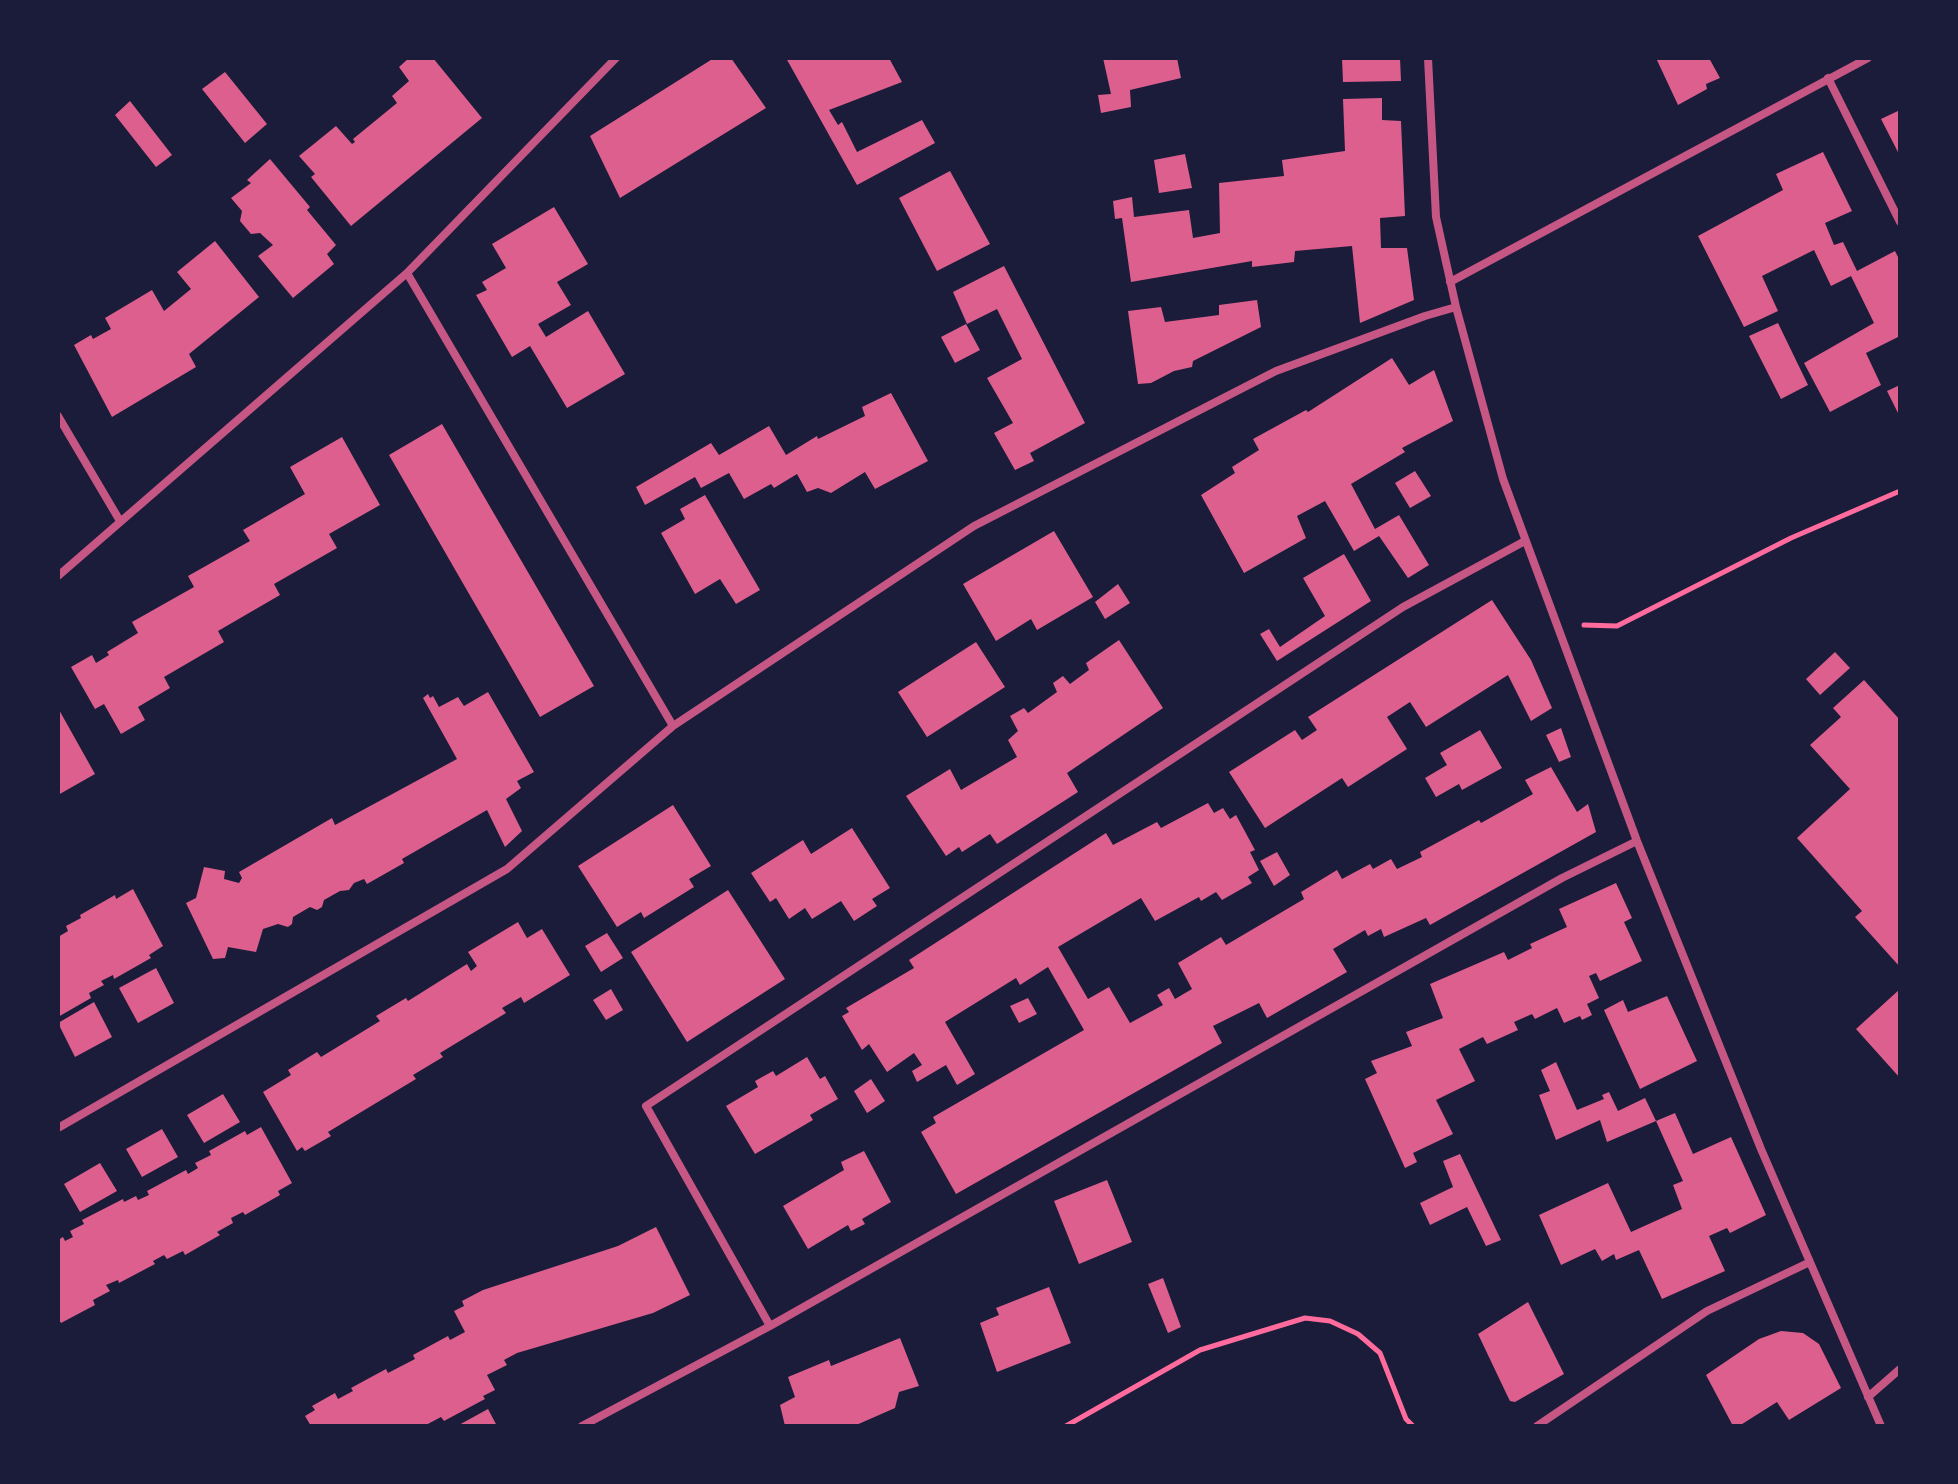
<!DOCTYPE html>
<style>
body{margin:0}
#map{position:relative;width:1958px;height:1484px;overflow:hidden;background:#1b1b3a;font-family:Rubik,sans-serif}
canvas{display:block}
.frame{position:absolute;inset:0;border:60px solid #1b1b3a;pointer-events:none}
</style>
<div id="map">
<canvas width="1958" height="1484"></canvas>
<div class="frame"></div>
</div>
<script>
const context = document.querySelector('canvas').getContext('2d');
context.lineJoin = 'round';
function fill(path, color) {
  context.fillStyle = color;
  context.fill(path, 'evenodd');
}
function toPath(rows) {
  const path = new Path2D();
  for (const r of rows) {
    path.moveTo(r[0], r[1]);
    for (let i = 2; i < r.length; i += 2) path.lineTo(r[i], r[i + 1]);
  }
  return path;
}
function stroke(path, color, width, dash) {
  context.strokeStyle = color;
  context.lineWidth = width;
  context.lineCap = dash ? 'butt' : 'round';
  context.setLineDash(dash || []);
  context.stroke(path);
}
const building = toPath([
 [409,58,433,58,482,118,351,226,311,177,315,174,299,156,336,126,352,144,355,142,353,139,397,103,392,96,409,81,399,67],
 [714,58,731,58,766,108,620,198,590,136],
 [786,58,889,58,902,82,829,110,838,125,842,122,857,152,922,120,935,143,857,185],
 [1103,58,1177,58,1181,78,1130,90,1131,107,1101,113,1098,95,1111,94],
 [1342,58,1400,58,1401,81,1343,82],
 [1656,58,1709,58,1720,78,1706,84,1707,89,1678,105],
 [225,72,267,124,245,143,202,89],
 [1382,98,1382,120,1401,121,1405,216,1380,218,1381,248,1407,248,1414,300,1360,323,1352,246,1295,251,1294,262,1252,267,1252,261,1131,282,1122,218,1115,219,1113,201,1132,197,1134,217,1189,210,1193,238,1220,233,1219,183,1284,176,1282,160,1345,151,1343,99],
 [130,101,172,155,156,167,115,115],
 [1900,110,1900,156,1881,119],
 [1823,152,1852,211,1825,223,1834,245,1843,242,1857,271,1895,251,1900,261,1900,336,1866,353,1881,385,1830,412,1804,363,1874,323,1851,276,1831,286,1814,250,1762,276,1778,311,1744,327,1698,236,1783,190,1776,174],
 [1185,154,1192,188,1159,193,1154,160],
 [270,159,310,207,307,210,336,245,327,254,334,264,293,298,258,256,273,245,260,233,251,234,240,221,242,211,231,198,251,183,247,180],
 [950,171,990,244,937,271,899,198],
 [554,207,588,264,557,282,571,305,538,324,546,337,588,311,625,374,567,408,530,346,512,357,476,295,487,290,482,282,506,268,492,244],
 [215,241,259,297,189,354,196,367,112,417,74,345,91,335,93,339,111,329,105,318,152,290,164,311,191,289,177,272],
 [1004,266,1085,423,1030,453,1034,461,1015,470,994,433,1013,423,987,378,1022,359,997,309,967,324,953,292],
 [1257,300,1261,327,1193,361,1192,367,1174,371,1151,383,1138,384,1128,311,1161,307,1165,322,1219,315,1219,305],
 [1778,323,1808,385,1781,399,1749,336],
 [966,324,980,350,955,363,941,337],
 [1392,358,1409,385,1434,370,1453,421,1402,448,1405,452,1351,484,1375,529,1399,515,1429,565,1408,578,1379,536,1354,551,1325,501,1297,516,1306,538,1244,573,1201,495,1235,473,1232,467,1259,450,1253,439,1306,410,1308,412],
 [1900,385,1900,417,1887,391],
 [891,393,928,461,875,489,865,472,831,493,818,488,807,492,797,474,774,488,771,484,744,499,729,473,701,488,695,477,645,505,636,487,711,443,719,455,769,426,786,455,817,436,818,439,865,416,862,407],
 [442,424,594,686,540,717,389,455],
 [342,437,380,505,329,534,337,548,274,584,280,595,218,631,224,642,164,677,170,688,138,707,145,720,121,734,104,704,95,709,71,667,92,655,96,663,109,655,107,652,138,633,132,622,194,587,188,576,250,541,243,530,305,494,290,467],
 [1415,471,1431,496,1410,508,1395,483],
 [705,495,760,590,736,604,720,579,695,594,661,533,685,519,680,509],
 [1054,531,1093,597,1037,630,1031,619,996,641,963,584],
 [1344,554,1371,601,1277,661,1260,634,1269,629,1280,647,1325,616,1303,578],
 [1118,584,1130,603,1105,619,1095,602],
 [1492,600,1531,660,1552,708,1531,721,1508,675,1426,727,1410,702,1387,717,1407,749,1348,787,1342,778,1265,828,1229,772,1295,730,1302,740,1317,730,1308,717],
 [1119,640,1163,708,1067,773,1078,792,997,844,990,834,962,852,959,847,946,856,906,796,950,769,961,790,1017,757,1008,740,1018,731,1010,716,1024,708,1028,713,1057,692,1053,683,1063,676,1070,684,1089,670,1086,663],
 [976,642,1005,687,927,737,898,692],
 [1835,652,1850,668,1820,695,1806,679],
 [1864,680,1900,720,1900,967,1855,917,1862,911,1797,838,1850,789,1810,745,1841,717,1833,708],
 [488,692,534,772,517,781,521,788,506,799,522,831,505,847,487,810,402,859,404,863,367,884,364,879,354,883,349,890,340,891,324,900,322,907,317,910,310,907,293,917,292,924,288,927,278,924,263,929,256,952,228,947,225,958,213,959,186,903,196,898,204,867,225,871,224,879,239,883,242,878,239,872,332,818,335,825,457,759,423,698,428,694,430,698,433,696,439,707,458,697,464,706],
 [58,708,95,774,58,795],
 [1561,728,1571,757,1559,762,1546,735],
 [1480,730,1502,768,1462,790,1459,784,1436,797,1425,778,1447,765,1440,753],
 [1551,767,1577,812,1588,804,1596,832,1430,925,1426,918,1384,937,1381,929,1368,936,1365,930,1333,949,1347,972,1267,1018,1259,1003,1213,1026,1222,1043,956,1194,921,1132,936,1123,933,1117,1084,1030,1048,967,1020,985,1016,978,945,1022,975,1074,957,1085,946,1065,917,1082,912,1071,922,1065,914,1053,887,1072,869,1044,862,1050,842,1016,849,1012,846,1008,914,968,909,960,1106,833,1113,845,1157,822,1161,828,1208,803,1214,813,1223,808,1230,819,1236,815,1255,850,1250,852,1259,870,1248,877,1252,883,1222,900,1216,892,1201,901,1199,897,1155,921,1141,898,1058,947,1088,999,1109,987,1130,1023,1163,1005,1157,995,1169,988,1175,999,1192,989,1178,963,1221,937,1226,945,1304,899,1301,892,1337,870,1342,879,1370,864,1373,869,1391,859,1397,869,1422,857,1420,852,1479,820,1481,823,1533,794,1525,780],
 [673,805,711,866,689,879,694,887,644,918,641,912,617,927,578,866],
 [852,828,890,888,872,899,877,906,854,921,841,901,812,919,805,908,789,919,776,898,770,902,751,873,803,840,811,854],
 [1277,852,1290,875,1274,886,1260,861],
 [1616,883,1632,918,1624,922,1642,961,1600,981,1596,973,1589,976,1599,998,1587,1004,1592,1015,1582,1020,1580,1016,1564,1023,1557,1008,1535,1019,1532,1014,1514,1022,1518,1030,1487,1044,1483,1037,1459,1049,1475,1081,1436,1100,1453,1134,1413,1153,1417,1162,1405,1168,1365,1079,1377,1073,1371,1061,1412,1046,1406,1032,1443,1018,1430,984,1504,952,1508,960,1532,948,1530,944,1567,927,1559,909],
 [133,889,163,946,149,955,151,958,114,979,113,975,101,981,104,985,89,993,91,998,58,1017,58,937,68,931,66,926,81,918,80,915,115,895,116,899],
 [728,890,785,979,687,1042,631,952],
 [518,922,527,938,542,929,570,975,524,1003,521,997,502,1008,506,1013,440,1053,443,1057,413,1075,416,1079,328,1132,331,1136,305,1151,302,1147,297,1151,263,1092,291,1075,288,1070,317,1052,321,1057,380,1021,376,1016,406,998,408,1001,467,964,471,971,477,966,468,952],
 [607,933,623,958,601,972,585,946],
 [156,968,174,1003,138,1023,119,988],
 [611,989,623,1010,606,1020,593,1000],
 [1900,989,1900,1078,1856,1029],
 [1667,996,1697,1061,1640,1089,1604,1010,1623,1000,1628,1012],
 [1028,998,1037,1014,1019,1023,1010,1006],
 [94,1002,112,1037,75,1057,58,1023],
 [807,1057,820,1079,825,1076,838,1099,810,1115,813,1120,755,1154,726,1106,758,1087,755,1081,773,1071,776,1076],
 [1556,1062,1577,1110,1604,1099,1602,1095,1609,1092,1618,1111,1645,1098,1656,1121,1607,1142,1600,1120,1556,1140,1539,1095,1550,1091,1541,1070],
 [871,1079,885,1101,867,1113,854,1091],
 [223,1094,240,1122,204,1143,187,1115],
 [1675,1113,1693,1154,1731,1137,1766,1215,1730,1233,1727,1228,1709,1236,1725,1271,1662,1299,1639,1250,1616,1260,1614,1254,1602,1261,1595,1249,1561,1265,1539,1215,1608,1183,1631,1232,1682,1209,1673,1185,1683,1181,1656,1121],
 [261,1127,292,1183,278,1191,280,1195,245,1215,243,1212,231,1218,233,1223,217,1232,220,1235,185,1255,183,1251,167,1259,164,1255,153,1261,155,1264,119,1283,118,1280,106,1285,110,1291,93,1300,95,1305,61,1323,58,1318,58,1240,63,1237,65,1241,73,1237,70,1231,84,1224,82,1220,123,1199,124,1202,136,1196,138,1200,149,1195,147,1191,186,1170,188,1174,198,1168,195,1163,211,1155,209,1151,245,1131,247,1135],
 [162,1129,178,1157,142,1177,126,1149],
 [864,1151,891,1202,862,1219,865,1224,851,1231,848,1225,808,1249,783,1206,844,1170,841,1162],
 [1460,1154,1501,1240,1486,1246,1467,1207,1430,1225,1420,1203,1453,1187,1443,1161],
 [100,1163,117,1191,80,1212,64,1184],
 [1107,1180,1132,1242,1079,1264,1054,1201],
 [656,1227,690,1295,653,1313,517,1353,504,1360,507,1365,487,1375,495,1390,483,1396,485,1399,444,1421,441,1417,424,1426,311,1426,305,1416,315,1410,312,1406,335,1393,338,1399,353,1391,351,1388,386,1369,388,1373,415,1359,413,1355,448,1336,450,1340,465,1332,454,1311,464,1306,462,1301,483,1290,618,1246],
 [1163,1278,1181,1327,1168,1333,1148,1284],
 [1049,1287,1071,1343,997,1372,980,1323,999,1315,996,1308],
 [1528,1302,1564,1374,1515,1402,1510,1401,1507,1395,1478,1334],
 [1781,1331,1803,1333,1819,1344,1841,1388,1789,1420,1777,1402,1739,1426,1733,1426,1706,1375,1759,1339],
 [900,1338,919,1386,899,1392,895,1408,854,1426,785,1426,780,1405,795,1397,788,1377,829,1360,831,1366],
 [488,1409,497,1426,457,1426]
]);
const path = toPath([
 [1584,625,1617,626,1791,538,1900,491],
 [1066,1426,1200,1350,1305,1318,1330,1321,1358,1334,1380,1353,1406,1419,1413,1426]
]);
const minor = toPath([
 [1428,58,1436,217,1456,307,1503,479,1637,841,1761,1149,1881,1426],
 [1828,78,1900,222],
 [407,273,673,726],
 [1450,282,1868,58],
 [58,416,120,521],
 [58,576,407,273,616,58],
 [58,1128,507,869,673,726,974,526,1276,371,1425,316,1456,307],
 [770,1326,646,1106,1403,607,1525,541],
 [1868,1397,1900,1369],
 [582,1426,770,1326,1562,878,1637,841],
 [1537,1426,1707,1311,1810,1262]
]);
fill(building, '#dd5f8e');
stroke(path, '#ff6b9d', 5);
stroke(minor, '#c65784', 8);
</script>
